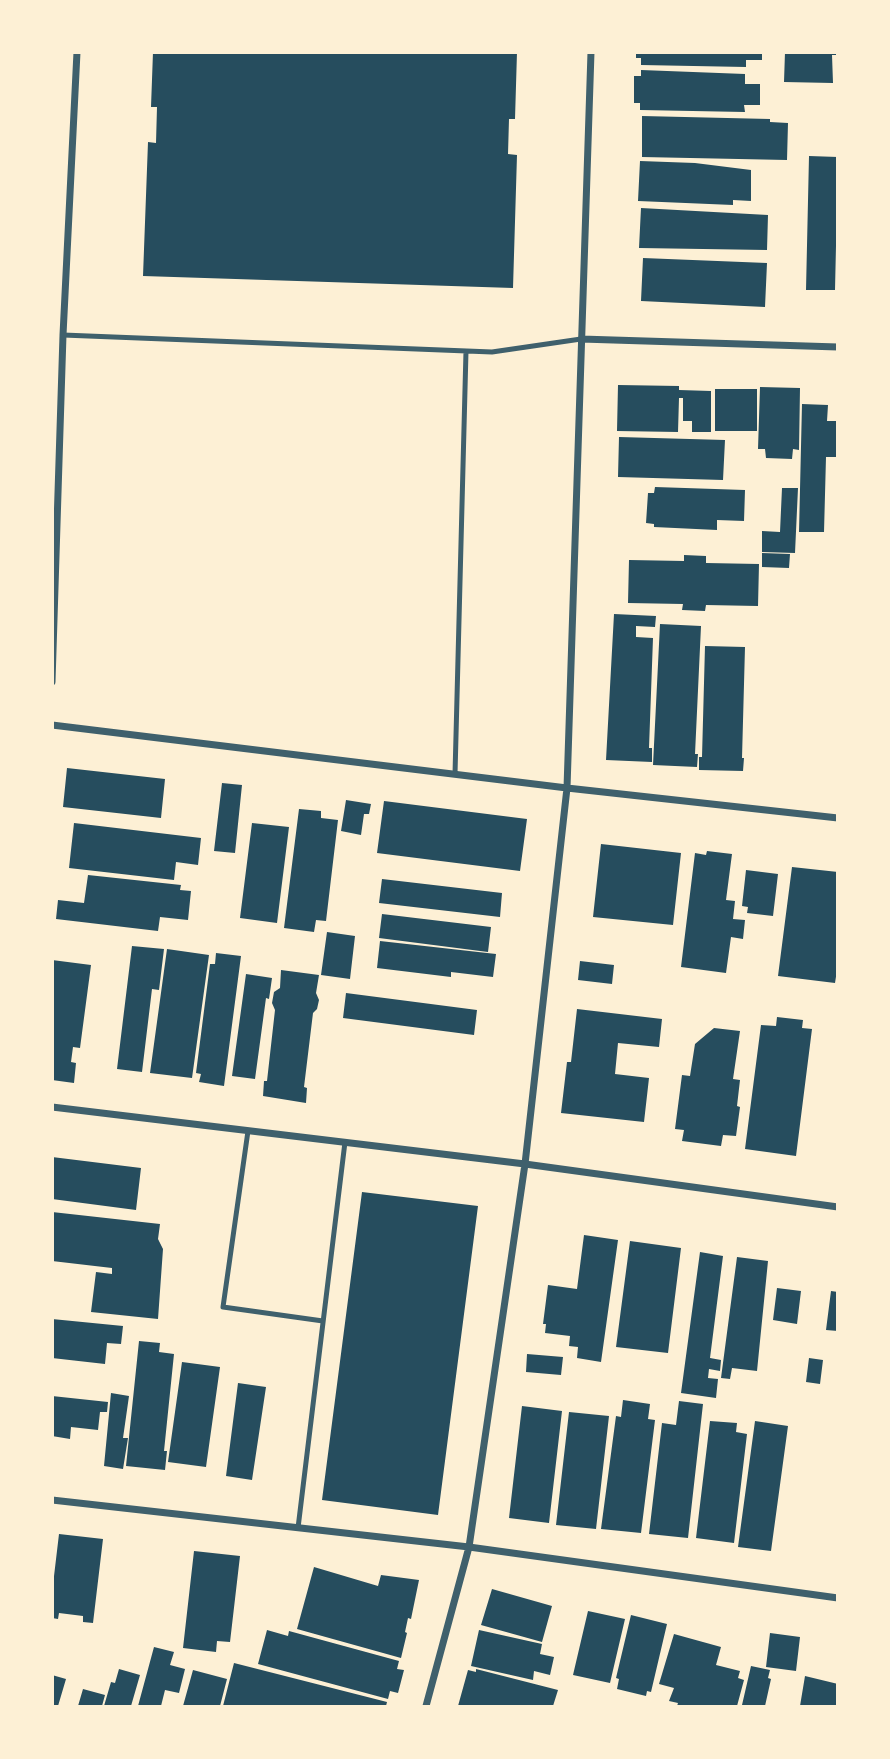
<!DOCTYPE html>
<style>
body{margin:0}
#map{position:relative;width:890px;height:1759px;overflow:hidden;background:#fdf0d5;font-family:Inter,sans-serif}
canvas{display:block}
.frame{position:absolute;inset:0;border:54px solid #fdf0d5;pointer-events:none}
</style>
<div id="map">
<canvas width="890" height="1759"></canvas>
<div class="frame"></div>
</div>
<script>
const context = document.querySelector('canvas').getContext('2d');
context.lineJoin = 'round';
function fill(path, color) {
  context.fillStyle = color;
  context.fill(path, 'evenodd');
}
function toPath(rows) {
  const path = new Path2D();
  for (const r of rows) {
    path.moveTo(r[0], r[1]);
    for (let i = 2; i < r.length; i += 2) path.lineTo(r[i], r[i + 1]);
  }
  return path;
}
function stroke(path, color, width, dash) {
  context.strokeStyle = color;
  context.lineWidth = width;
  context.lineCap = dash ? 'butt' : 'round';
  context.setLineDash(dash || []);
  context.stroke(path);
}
const building = toPath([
 [153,52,517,52,515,119,509,119,508,154,517,155,513,288,143,276,148,142,156,143,157,107,151,107],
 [636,52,762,52,762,60,746,60,746,67,641,65,641,58,636,58],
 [785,52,838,52,838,55,832,55,833,83,784,82],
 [641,70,745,74,745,84,760,84,760,105,744,105,745,112,640,110,640,103,634,103,634,76,641,76],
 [642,116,770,119,770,122,788,123,787,160,642,157],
 [809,156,838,157,835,290,806,290],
 [640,161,695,163,751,170,751,201,733,200,733,205,638,201],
 [641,208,768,215,767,250,639,248],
 [643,258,767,263,765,307,641,301],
 [618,385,679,386,679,390,711,391,711,432,692,432,692,421,683,421,683,398,679,398,678,432,617,431],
 [760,387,800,388,799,450,793,449,792,459,766,458,765,449,758,449],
 [715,389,757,389,757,431,715,431],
 [802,404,828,405,827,421,838,421,838,457,826,457,824,532,799,532],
 [619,437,725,440,723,480,618,477],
 [655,487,745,490,744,521,717,520,717,530,654,527,654,524,646,523,648,493,654,493],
 [782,488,798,488,795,553,762,552,762,531,780,532],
 [762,553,790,554,789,568,762,567],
 [684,555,706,556,706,563,759,564,758,606,706,605,705,611,682,610,683,604,628,603,629,560,684,561],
 [614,614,656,616,655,627,636,626,636,637,653,638,649,748,652,748,652,762,606,760],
 [660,624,701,626,695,754,698,754,697,767,653,765],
 [705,646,745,647,742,758,744,758,743,771,699,770,699,757,702,757],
 [67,768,165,779,161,818,63,807],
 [222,783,242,785,235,853,214,851],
 [346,800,371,804,369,814,364,814,361,835,341,831],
 [384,801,527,819,520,871,377,853],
 [299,809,321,811,321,818,338,820,326,921,316,920,314,932,284,928],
 [74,823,201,838,198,865,176,862,174,880,69,868],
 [252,823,289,827,277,923,240,918],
 [601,844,681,853,673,925,593,917],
 [707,851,732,854,726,900,735,901,733,919,745,920,743,939,731,937,726,973,681,967,695,853,706,855],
 [792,867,838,872,838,964,835,983,778,976],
 [746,870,778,874,773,916,747,913,748,907,742,906],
 [88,875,181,885,180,890,191,891,188,920,160,917,158,931,56,919,58,900,84,903],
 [382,879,502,893,500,917,379,903],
 [382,914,491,927,488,952,379,938],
 [327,932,355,936,350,979,321,975],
 [380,941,496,954,493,977,451,972,451,977,377,968],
 [132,946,164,949,159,990,152,989,142,1072,117,1069],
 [167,949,209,955,192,1078,150,1073],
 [216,953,241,956,224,1086,199,1082,201,1074,196,1073,210,964,215,964],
 [52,960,91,965,80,1048,73,1047,71,1062,76,1063,74,1083,52,1080],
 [580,961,614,965,612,984,578,980],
 [281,970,319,975,316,993,319,1000,317,1009,313,1013,304,1087,307,1088,306,1103,263,1096,264,1081,267,1081,275,1010,272,1003,274,992,280,988],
 [246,974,272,978,269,999,266,998,255,1079,232,1076],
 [346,993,477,1010,474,1035,343,1018],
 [577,1009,662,1019,659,1047,618,1043,615,1074,649,1078,644,1122,561,1113,567,1062,571,1062],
 [777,1017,803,1020,802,1028,812,1029,796,1156,745,1149,761,1025,776,1026],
 [714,1028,740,1031,733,1079,740,1080,737,1106,740,1107,736,1136,723,1135,721,1146,682,1141,684,1130,675,1129,682,1075,690,1076,695,1044],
 [52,1157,141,1168,136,1210,52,1199],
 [362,1192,478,1206,438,1515,322,1500],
 [52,1212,160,1224,158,1239,163,1249,158,1319,91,1312,96,1272,112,1274,112,1268,52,1261],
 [584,1235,618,1240,601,1362,577,1358,578,1347,569,1346,570,1336,545,1333,546,1324,543,1324,548,1285,577,1289],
 [630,1241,681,1248,668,1353,616,1347],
 [700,1252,723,1256,710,1358,721,1360,720,1371,709,1369,708,1378,718,1379,716,1398,681,1393],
 [737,1257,768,1261,757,1371,732,1368,730,1379,721,1378],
 [777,1288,801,1291,797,1324,773,1320],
 [831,1291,838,1292,838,1331,826,1330],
 [52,1319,123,1326,121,1344,107,1343,105,1364,52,1358],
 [139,1341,160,1343,159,1352,174,1354,164,1451,167,1451,165,1470,126,1466],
 [527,1354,563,1357,561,1375,526,1372],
 [809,1358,823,1360,820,1384,806,1382],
 [182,1362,220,1367,206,1467,168,1462],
 [238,1383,266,1387,252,1480,226,1476],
 [111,1393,129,1396,123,1438,128,1438,123,1469,104,1466],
 [52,1396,108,1402,107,1412,100,1412,98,1430,71,1427,70,1439,52,1436],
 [623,1400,650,1404,648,1419,655,1420,641,1533,601,1529,616,1416,621,1417],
 [679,1401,703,1404,688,1538,649,1534,662,1423,676,1425],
 [522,1406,562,1411,549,1523,509,1518],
 [569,1412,609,1416,596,1529,556,1525],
 [710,1421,737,1423,736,1432,747,1434,734,1543,696,1538],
 [755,1421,788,1426,771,1551,738,1547],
 [59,1534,103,1539,93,1623,83,1622,83,1616,59,1613,58,1619,52,1618,52,1593],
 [194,1551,240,1556,230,1642,217,1641,216,1652,183,1648],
 [314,1567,378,1586,381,1575,419,1580,411,1619,408,1618,405,1632,407,1633,401,1658,297,1629],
 [492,1589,552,1606,542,1642,481,1625],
 [588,1611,625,1619,610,1683,573,1675],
 [631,1615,667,1624,651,1692,647,1691,646,1696,617,1689,619,1679,616,1678],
 [267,1630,288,1636,289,1631,399,1661,397,1669,404,1670,398,1693,390,1691,388,1699,258,1664],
 [479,1630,542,1644,540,1654,554,1657,550,1675,534,1671,533,1680,471,1666],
 [770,1633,800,1637,796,1671,766,1667],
 [674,1634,721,1647,716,1665,740,1671,738,1678,744,1680,737,1706,677,1706,678,1703,669,1701,674,1688,659,1684],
 [154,1647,174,1652,170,1665,185,1669,179,1693,165,1690,161,1706,138,1706],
 [234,1663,387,1702,386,1706,223,1706],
 [751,1666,770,1670,768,1678,771,1679,765,1706,742,1705],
 [119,1669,140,1675,131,1706,104,1706,111,1682,115,1683],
 [476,1669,558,1690,553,1706,458,1706,468,1670,476,1672],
 [193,1670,227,1679,220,1706,183,1706],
 [52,1675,66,1679,58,1706,52,1706],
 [805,1676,838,1684,838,1706,800,1706],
 [83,1689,105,1695,102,1706,78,1706]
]);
const service = toPath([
 [63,335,492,352,581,339],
 [455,774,466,351],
 [248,1131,223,1307,323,1321],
 [298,1528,345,1142]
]);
const minor = toPath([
 [581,339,838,347],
 [52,682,63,335,77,52],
 [52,725,567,788,838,818],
 [52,1107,525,1164,838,1207],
 [52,1500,469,1547,838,1598],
 [426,1706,469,1547,525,1164,567,788,591,52]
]);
fill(building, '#264d5e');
stroke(service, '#3f606c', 5);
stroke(minor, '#3f606c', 7);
</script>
